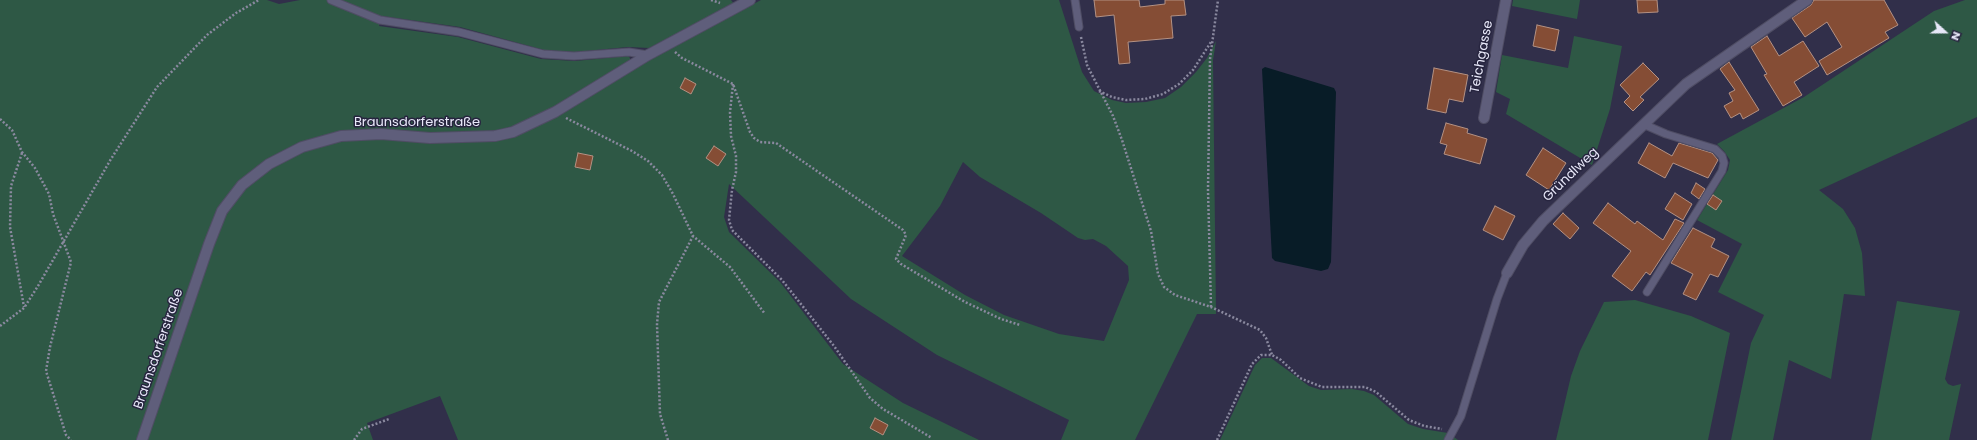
<!DOCTYPE html>
<meta charset="utf-8">
<style>
body{margin:0}
#map{position:relative;width:1977px;height:440px;overflow:hidden;background:#312f4a;font-family:Poppins,sans-serif}
canvas{display:block}
.north{position:absolute;left:1925px;top:12px;width:40px;height:40px;-webkit-text-stroke:3px #27253f;paint-order:stroke;rotate:111deg;font-size:11px;font-weight:700;line-height:16px;text-align:center;color:#e8e8f9}
.north::after{content:'';display:block;margin:auto;width:14px;height:18px;background:#e8e8f9;clip-path:polygon(50% 0,100% 100%,50% 72%,0 100%)}
</style>
<div id="map">
<canvas width="1977" height="440"></canvas>
<div class="north">N</div>
</div>
<script>
const context = document.querySelector('canvas').getContext('2d');
context.lineJoin = 'round';
function fill(path, color) {
  context.fillStyle = color;
  context.fill(path, 'evenodd');
}
function toPath(rows) {
  const path = new Path2D();
  for (const r of rows) {
    path.moveTo(r[0], r[1]);
    for (let i = 2; i < r.length; i += 2) path.lineTo(r[i], r[i + 1]);
  }
  return path;
}
function stroke(path, color, width, dash) {
  context.strokeStyle = color;
  context.lineWidth = width;
  context.lineCap = dash ? 'butt' : 'round';
  context.setLineDash(dash || []);
  context.stroke(path);
}
function write(font, color, halo, rows, align = 'center') {
  context.font = font + ' Poppins,sans-serif';
  context.lineWidth = 3;
  context.setLineDash([]);
  context.textBaseline = 'middle';
  context.strokeStyle = halo;
  context.fillStyle = color;
  for (const [text, x, y, turn = 0] of rows) {
    context.save();
    context.translate(x, y);
    context.rotate((+turn || 0) * Math.PI / 180);
    context.textAlign = isNaN(turn) ? turn : align;
    if (halo) context.strokeText(text, 0, 0);
    context.fillText(text, 0, 0);
    context.restore();
  }
}
const green = toPath([
 [0,0,267,0,279,4,300,0,731,0,734,4,649,48,628,47,575,52,544,50,460,27,382,16,379,26,458,37,541,59,575,61,628,56,630,58,630,61,552,108,527,121,511,127,494,131,470,132,472,142,495,141,514,137,558,116,651,59,761,0,1059,0,1082,72,1094,91,1112,100,1126,103,1146,102,1165,98,1181,87,1196,72,1207,58,1216,41,1213,60,1216,314,1197,314,1135,440,1061,440,1069,420,937,355,851,299,729,184,724,217,729,232,780,282,843,364,903,403,979,440,458,440,440,396,367,423,373,440,0,440],
 [963,162,980,177,1041,213,1078,238,1085,240,1093,239,1106,246,1128,266,1129,280,1104,341,1059,334,1004,315,965,295,902,256,940,206],
 [1513,0,1580,0,1577,19,1512,6],
 [1965,0,1977,0,1977,117,1819,190,1843,209,1855,228,1862,253,1865,296,1844,294,1831,379,1789,360,1773,440,1731,440,1751,343,1764,315,1718,292,1742,244,1697,220,1728,170,1730,160,1724,151,1717,144,1804,97,1934,11],
 [1574,36,1622,46,1610,109,1592,165,1506,114,1510,99,1496,92,1502,55,1568,68],
 [1635,300,1691,316,1730,333,1708,440,1556,440,1571,376,1580,351,1604,302],
 [1897,301,1960,311,1945,379,1948,384,1953,386,1961,384,1949,440,1871,440],
 [1262,358,1271,358,1309,386,1321,390,1352,389,1364,391,1374,395,1408,424,1423,429,1448,433,1458,440,1220,440,1255,365]
]);
const water = toPath([
 [1265,67,1334,88,1336,92,1331,262,1328,269,1321,271,1275,261,1272,258,1262,69]
]);
const building = toPath([
 [1094,0,1139,0,1140,7,1165,4,1165,0,1184,0,1186,15,1171,16,1173,38,1128,42,1130,63,1119,64,1114,15,1096,17,1094,0],
 [1637,0,1657,0,1658,12,1638,13,1637,0],
 [1814,0,1884,0,1898,25,1885,32,1889,38,1827,75,1819,61,1842,47,1827,22,1805,37,1792,18,1811,5,1814,0],
 [1537,25,1559,30,1555,51,1533,46,1537,25],
 [1767,36,1779,56,1803,41,1819,66,1794,82,1802,95,1783,106,1764,75,1767,74,1751,47,1767,36],
 [1729,62,1759,110,1743,119,1740,113,1731,118,1724,106,1733,101,1729,93,1735,90,1720,69,1729,62],
 [1643,63,1659,79,1640,97,1644,100,1633,111,1624,102,1630,96,1620,85,1643,63],
 [1434,68,1468,75,1463,102,1449,99,1446,113,1427,109,1434,68],
 [685,78,696,84,691,94,680,88,685,78],
 [1446,123,1468,129,1467,133,1487,139,1480,164,1444,154,1447,145,1440,143,1446,123],
 [1649,143,1672,156,1679,143,1712,153,1718,160,1708,178,1673,163,1665,178,1638,163,1649,143],
 [714,146,726,154,718,166,706,158,714,146],
 [1543,148,1566,163,1549,190,1526,175,1543,148],
 [578,153,593,156,590,170,575,167,578,153],
 [1696,183,1705,189,1699,199,1691,193,1696,183],
 [1675,193,1692,204,1683,220,1665,209,1675,193],
 [1713,195,1722,201,1716,210,1707,204,1713,195],
 [1608,203,1635,224,1637,221,1663,240,1675,219,1684,223,1650,275,1646,272,1632,291,1612,276,1631,251,1593,223,1608,203],
 [1495,206,1515,216,1503,240,1483,230,1495,206],
 [1563,213,1579,228,1570,239,1553,224,1563,213],
 [1693,228,1715,239,1711,247,1729,256,1718,277,1710,274,1696,300,1683,294,1693,274,1671,263,1693,228],
 [875,418,888,425,883,435,870,428,875,418]
]);
const path = toPath([
 [711,0,720,3],
 [1081,37,1087,65,1113,116,1122,140,1151,231,1158,274,1164,287,1175,295,1211,307,1260,330,1266,338,1272,355],
 [675,52,682,58,733,84,750,132,754,138,760,142,776,143,903,230,906,235,896,259,901,264,965,302,1001,319,1020,325],
 [733,84,730,112,731,136,736,156,736,172,732,190,729,220,732,230,782,280,834,346,870,398,883,409,932,438],
 [1099,91,1112,97,1126,100,1145,99,1163,94,1179,84,1193,70,1211,42],
 [566,118,632,151,648,161,662,175,673,194,693,236,730,267,765,314],
 [0,119,12,130,22,152,35,168,49,194,53,214,71,262,50,347,46,371,66,435,71,440],
 [22,153,11,186,10,227,24,307],
 [1211,307,1208,190,1210,59,1218,0],
 [0,326,24,308,38,286,111,159,157,87,207,35,236,13,259,0],
 [354,440,362,429,389,419],
 [668,440,660,414,657,324,659,302,693,236],
 [1217,440,1252,364,1261,355,1272,355,1281,360,1300,378,1322,387,1365,387,1376,392,1409,420,1424,426,1442,429]
]);
const service = toPath([
 [331,0,380,20,459,32,543,54,574,56,629,52,648,55],
 [1075,0,1079,27],
 [1643,124,1666,134,1715,149,1722,156,1724,163,1722,171,1647,292],
 [1448,440,1461,416,1497,299,1507,273]
]);
const minor = toPath([
 [1484,118,1506,0],
 [1507,273,1523,245,1543,221,1686,84,1807,0],
 [142,440,209,244,222,211,242,185,269,164,302,147,341,136,381,134,430,138,495,136,513,132,555,112,648,55,750,0]
]);
const streetNames = [
 ["Teichgasse",1482,57,-79],
 ["Braunsdorferstraße",417,123],
 ["Gründlweg",1571,175,-44],
 ["Braunsdorferstraße",159,349,-71]
];
fill(green, '#2e5845');
fill(water, '#081c27');
fill(building, '#854d35');
stroke(building, '#b49183', 1);
stroke(service, '#4f4d64', 9);
stroke(minor, '#4f4d64', 12);
stroke(path, '#8a899f', 2.5, [2, 2]);
stroke(service, '#5f5e7b', 7);
stroke(minor, '#5f5e7b', 10);
write('13px', '#e8e8f9', '#27253f', streetNames);
</script>
